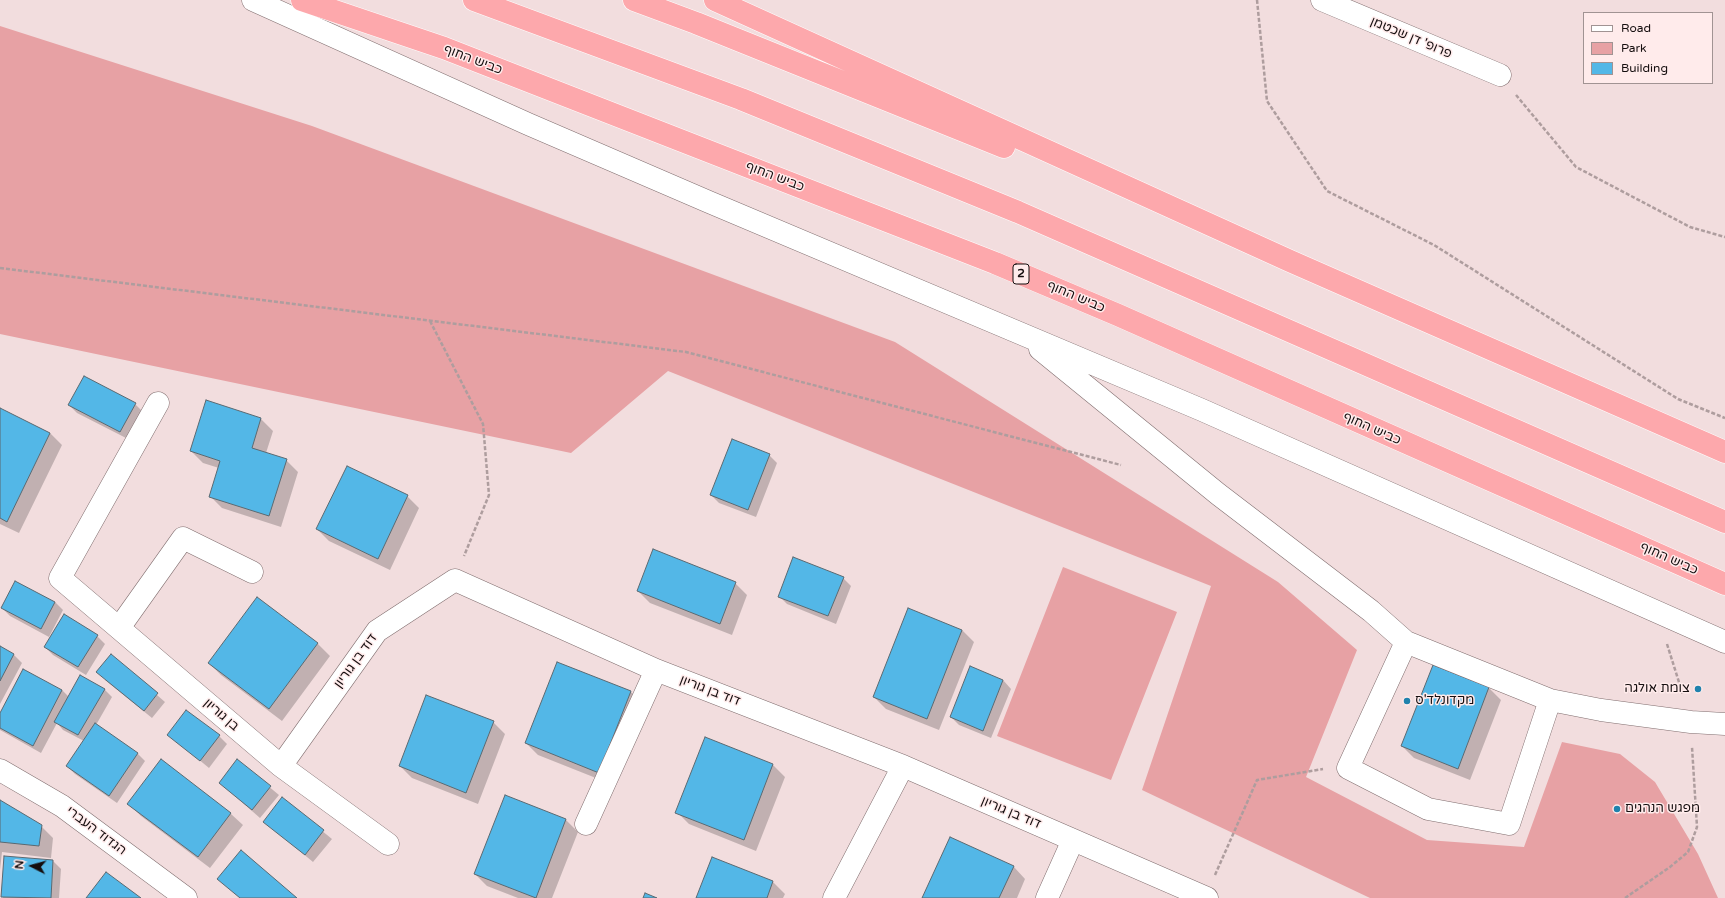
<!DOCTYPE html>
<meta charset="utf-8">
<style>
body{margin:0}
#map{position:relative;width:1725px;height:898px;overflow:hidden;background:#f2ddde;font-family:"Varela Round",sans-serif}
canvas{display:block}
.legend{position:absolute;left:1583px;top:12px;width:130px;height:72px;box-sizing:border-box;background:#ffebeb;border:1px solid #a19393;margin:0;padding:5px 7px;list-style:none;font-size:12px;color:#150e0f}
.legend li{display:flex;align-items:center;gap:8px;height:20px}
.legend b{width:20px;border:1px solid #a19393}
.north{position:absolute;left:12px;top:846px;width:40px;height:40px;-webkit-text-stroke:3px #ffebeb;paint-order:stroke;rotate:276deg;font-size:11px;font-weight:700;line-height:16px;text-align:center;color:#150e0f}
.north::after{content:'';display:block;margin:auto;width:14px;height:18px;background:#150e0f;clip-path:polygon(50% 0,100% 100%,50% 72%,0 100%)}
</style>
<div id="map">
<canvas width="1725" height="898"></canvas>
<ul class="legend">
<li><b style="height:5px;background:#fff"></b>Road</li>
<li><b style="height:11px;background:#e7a1a4"></b>Park</li>
<li><b style="height:11px;background:#53b7e7"></b>Building</li>
</ul>
<div class="north">N</div>
</div>
<script>
const context = document.querySelector('canvas').getContext('2d');
context.lineJoin = 'round';
function fill(path, color) {
  context.fillStyle = color;
  context.fill(path, 'evenodd');
}
function toPath(rows) {
  const path = new Path2D();
  for (const r of rows) {
    path.moveTo(r[0], r[1]);
    for (let i = 2; i < r.length; i += 2) path.lineTo(r[i], r[i + 1]);
  }
  return path;
}
function stroke(path, color, width, dash) {
  context.strokeStyle = color;
  context.lineWidth = width;
  context.lineCap = dash ? 'butt' : 'round';
  context.setLineDash(dash || []);
  context.stroke(path);
}
function write(font, color, halo, rows, align = 'center') {
  context.font = font + ' "Varela Round",Heebo,sans-serif';
  context.lineWidth = 3;
  context.setLineDash([]);
  context.textBaseline = 'middle';
  context.strokeStyle = halo;
  context.fillStyle = color;
  for (const [text, x, y, turn = 0] of rows) {
    context.save();
    context.translate(x, y);
    context.rotate((+turn || 0) * Math.PI / 180);
    context.textAlign = isNaN(turn) ? turn : align;
    if (halo) context.strokeText(text, 0, 0);
    context.fillText(text, 0, 0);
    context.restore();
  }
}
const green = toPath([
 [0,26,312,126,895,342,1278,582,1357,650,1306,777,1427,840,1524,847,1562,742,1620,754,1655,782,1698,854,1718,898,1370,898,1142,790,1211,586,668,371,571,453,0,334],
 [1063,567,1177,612,1111,780,997,736]
]);
const shadow = toPath([
 [207,402,261,419,273,431,266,453,286,460,298,472,281,527,222,508,210,496,219,468,203,463,191,451],
 [135,404,143,412,128,439,77,413,69,405],
 [0,409,50,433,62,445,19,533,0,524],
 [769,455,777,463,756,517,719,503,711,495],
 [407,496,419,508,390,570,329,541,317,529],
 [843,578,851,586,836,624,787,604,779,596],
 [735,583,747,595,732,635,650,603,638,591],
 [257,599,318,644,330,656,282,721,221,675,209,663],
 [55,602,63,610,49,637,10,616,2,608],
 [962,630,974,642,939,730,886,709,874,697],
 [97,636,105,644,86,675,53,655,45,647],
 [0,647,14,655,22,663,0,704],
 [111,655,165,702,152,718,105,680],
 [1433,666,1489,688,1501,700,1470,780,1414,758,1402,746],
 [1003,680,1011,689,991,738,959,725,951,717],
 [104,689,112,697,96,725,137,753,145,761,117,803,75,774,67,766,84,741,63,730,57,723,41,753,0,730,0,715,62,690,69,697],
 [630,691,642,703,611,784,538,755,526,743],
 [493,722,505,734,478,804,412,778,400,766],
 [169,735,219,736,227,744,209,768],
 [705,739,773,765,785,777,756,851,689,824,677,812],
 [238,761,279,795,260,818,220,783],
 [283,799,332,839,313,862,265,822],
 [0,801,41,826,53,838,51,858,2,852,0,870],
 [129,804,231,814,243,825,210,868,141,816],
 [566,820,578,832,552,898,518,898,487,886,475,874],
 [4,857,53,861,61,869,59,898,3,898],
 [713,858,773,882,785,894,783,898,697,898],
 [1014,867,1025,879,1017,898,923,898]
]);
const building = toPath([
 [84,376,136,403,120,432,68,405,84,376],
 [206,400,261,418,252,448,287,459,269,516,209,497,220,461,190,451,206,400],
 [0,408,50,433,7,522,0,518,0,408],
 [732,439,770,454,748,510,710,495,732,439],
 [347,466,408,495,378,559,316,529,347,466],
 [653,549,736,582,720,624,637,591,653,549],
 [793,557,844,577,828,616,778,597,793,557],
 [15,581,55,602,41,629,1,608,15,581],
 [257,597,318,643,269,709,208,663,257,597],
 [908,608,962,630,927,719,873,697,908,608],
 [64,614,98,635,78,667,44,647,64,614],
 [0,646,14,654,0,681,0,646],
 [111,654,158,693,144,711,96,672,111,654],
 [557,662,631,691,599,773,525,743,557,662],
 [1433,665,1489,687,1458,769,1401,746,1433,665],
 [970,666,1003,680,983,731,950,717,970,666],
 [23,669,62,690,33,746,0,728,0,713,23,669],
 [80,675,105,689,78,735,54,722,80,675],
 [426,695,494,721,466,793,399,766,426,695],
 [186,710,220,735,200,761,167,735,186,710],
 [95,723,138,753,109,796,66,766,95,723],
 [705,737,773,764,744,840,675,813,705,737],
 [161,759,231,813,198,857,127,804,161,759],
 [237,759,271,786,252,810,219,783,237,759],
 [505,795,566,819,536,898,474,874,505,795],
 [282,797,324,830,305,855,263,822,282,797],
 [0,800,42,825,39,846,0,842,0,800],
 [950,837,1014,866,999,898,922,898,950,837],
 [241,850,297,898,240,898,217,879,241,850],
 [4,856,53,860,51,898,1,897,4,856],
 [712,857,773,881,767,898,696,898,712,857],
 [106,872,141,898,86,898,106,872],
 [645,893,657,898,643,898,645,893]
]);
const path = toPath([
 [1257,0,1267,101,1327,191,1434,245,1678,399,1725,418],
 [1516,95,1576,167,1690,227,1725,237],
 [0,268,686,352,1121,465],
 [430,321,483,424,489,495,464,556],
 [1667,644,1683,695],
 [1215,875,1257,780,1323,769],
 [1625,898,1670,867,1688,852,1697,827,1692,747]
]);
const minor = toPath([
 [253,0,528,124,709,202,1202,410,1725,642],
 [1322,0,1500,75],
 [1040,349,1218,494,1371,611,1406,642,1550,700,1601,710,1691,722,1725,724],
 [158,403,60,578,281,766,388,844],
 [119,628,183,538,252,572],
 [1406,642,1348,768,1428,809,1509,824,1550,700],
 [281,766,377,631,455,580,656,670,903,766,1207,898],
 [0,770,62,806,186,898],
 [586,824,656,670],
 [834,898,903,766],
 [1047,898,1073,840]
]);
const highway = toPath([
 [302,0,444,48,995,263,1118,315,1725,584],
 [474,0,741,99,1018,212,1725,522],
 [634,0,696,23,1004,147],
 [715,0,1290,261,1725,452]
]);
const markers = [
 [1698,689,4,"#1f82ad"],
 [1407,701,4,"#1f82ad"],
 [1617,809,4,"#1f82ad"]
];
const shields = [
 [1021,274,16]
];
const shieldNames = [
 ["2",1021,274]
];
const streetNames = [
 ["פרופ' דן שכטמן",1411,38,23],
 ["כביש החוף",473,60,21],
 ["כביש החוף",775,177,21],
 ["כביש החוף",1076,297,23],
 ["כביש החוף",1372,429,24],
 ["כביש החוף",1669,559,24],
 ["דוד בן גוריון",356,661,-54],
 ["דוד בן גוריון",710,691,21],
 ["בן גוריון",221,715,41],
 ["דוד בן גוריון",1011,813,23],
 ["הגדוד העברי",96,831,37]
];
const poiNames = [
 ["צומת אולגה",1690,689,"right"],
 ["מקדונלד'ס",1415,701],
 ["מפגש הנהגים",1625,809]
];
fill(green, '#e7a1a4');
fill(shadow, '#0003');
fill(building, '#53b7e7');
stroke(building, '#5a6971', 1);
stroke(minor, '#806e6f', 23);
stroke(highway, '#fff', 23);
stroke(path, '#ae9d9e', 2.5, [4, 2]);
stroke(minor, '#fff', 22);
stroke(highway, '#fda8ac', 22);
for (const [x, y, r, color] of markers) {
  const dot = new Path2D();
  dot.arc(x, y, r, 0, 2 * Math.PI);
  context.fillStyle = color;
  context.fill(dot);
  stroke(dot, '#ffebeb', 1.5);
}
for (const [x, y, w] of shields) {
  const box = new Path2D();
  box.roundRect(x - w / 2, y - 10, w, 20, 3);
  context.fillStyle = '#ffebeb';
  context.fill(box);
  stroke(box, '#150e0f', 1);
}
write('bold 12px', '#150e0f', null, shieldNames);
write('13px', '#150e0f', '#ffebeb', streetNames);
write('13px', '#150e0f', '#ffebeb', poiNames, 'left');
</script>
